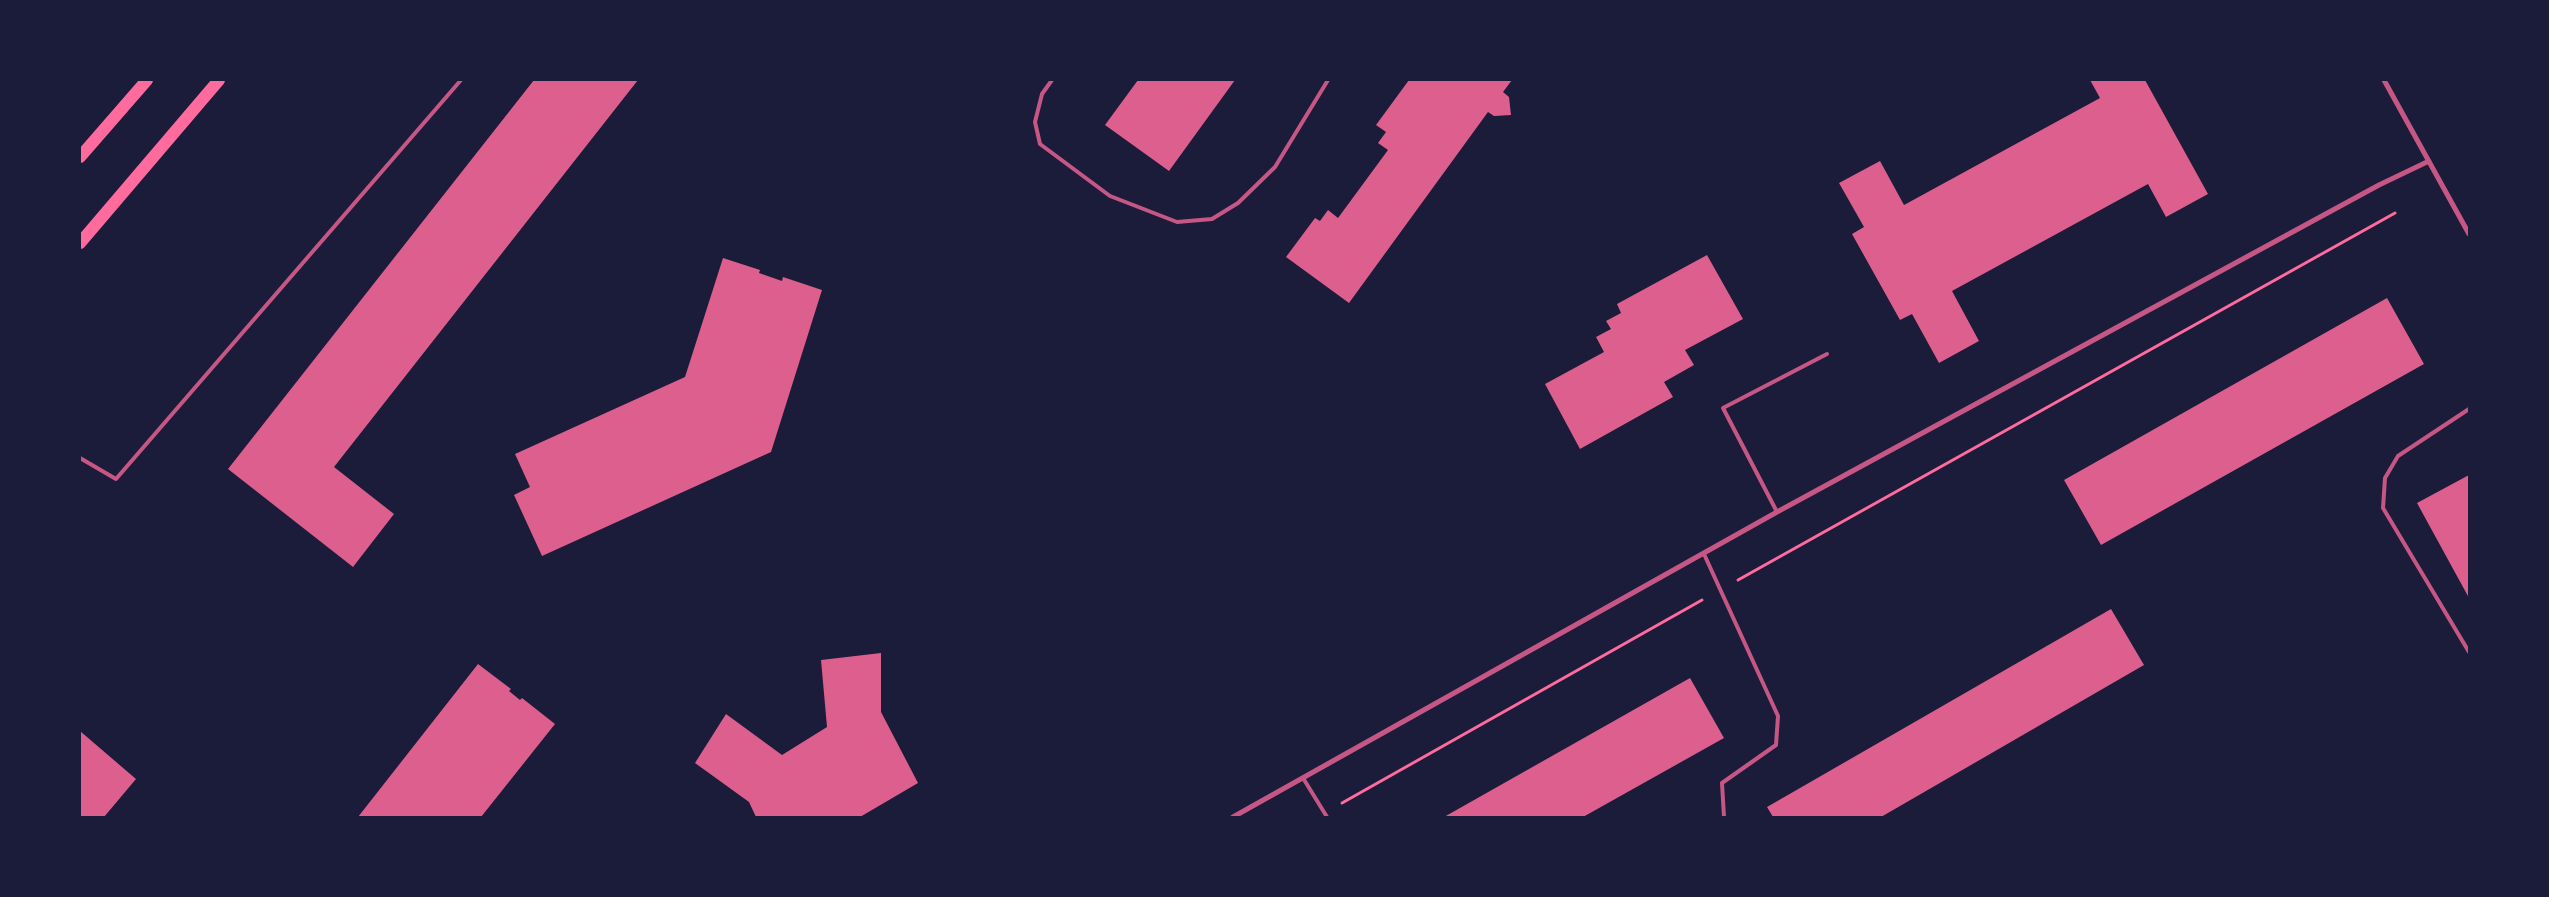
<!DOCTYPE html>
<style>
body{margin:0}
#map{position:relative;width:2549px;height:897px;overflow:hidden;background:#1b1b3a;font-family:"IBM Plex Sans",sans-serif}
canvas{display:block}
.frame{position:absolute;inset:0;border:81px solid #1b1b3a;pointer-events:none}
</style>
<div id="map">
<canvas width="2549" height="897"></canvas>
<div class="frame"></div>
</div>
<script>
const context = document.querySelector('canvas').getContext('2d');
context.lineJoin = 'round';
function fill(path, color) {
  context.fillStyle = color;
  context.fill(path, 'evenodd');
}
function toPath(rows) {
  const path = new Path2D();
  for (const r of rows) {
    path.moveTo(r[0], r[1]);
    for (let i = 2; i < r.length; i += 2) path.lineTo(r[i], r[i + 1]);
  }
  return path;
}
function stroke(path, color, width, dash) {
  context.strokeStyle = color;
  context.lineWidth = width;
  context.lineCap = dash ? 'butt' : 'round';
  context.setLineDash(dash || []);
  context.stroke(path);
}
const building = toPath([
 [534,80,638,80,334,467,394,514,353,567,228,469],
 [1138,80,1235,80,1169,171,1105,125],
 [1409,80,1512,80,1503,92,1509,97,1511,115,1494,116,1488,112,1349,303,1286,257,1315,218,1320,221,1328,210,1338,218,1388,150,1378,143,1386,132,1376,125],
 [2090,80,2145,80,2208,194,2166,217,2148,184,1952,291,1979,341,1939,363,1912,314,1900,320,1852,234,1864,227,1839,183,1880,161,1904,205,2100,98],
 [1707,255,1743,319,1685,350,1694,365,1664,382,1673,397,1580,449,1545,384,1604,352,1596,337,1611,329,1606,321,1621,313,1617,304],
 [723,258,760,270,759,273,782,281,783,277,822,290,771,452,542,556,514,495,530,487,515,454,685,377],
 [2387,298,2424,364,2101,545,2064,480],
 [2469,475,2469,598,2417,503],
 [2111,609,2144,665,1881,817,1773,817,1767,807],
 [881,653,881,712,918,783,860,817,756,817,749,802,695,763,726,714,782,755,827,727,821,660],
 [478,664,511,689,509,691,520,700,522,698,555,724,481,817,358,817],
 [1690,678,1724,738,1583,817,1444,817],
 [80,731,136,779,104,817,80,817]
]);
const path = toPath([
 [1738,580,2395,213],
 [1342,803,1702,600]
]);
const service = toPath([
 [1052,80,1042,94,1035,122,1040,144,1110,196,1177,222,1212,219,1238,203,1275,167,1328,80],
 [2469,409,2398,456,2385,478,2383,508,2469,652],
 [80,458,116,479,461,80],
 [1777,512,1723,408,1827,354],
 [1704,554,1778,716,1776,745,1722,783,1724,817],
 [1303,778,1327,817]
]);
const minor = toPath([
 [2384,80,2469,234],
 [1233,817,1777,512,2379,185,2429,161]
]);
const primary = toPath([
 [80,157,147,80],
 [80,243,219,80]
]);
fill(building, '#dd5f8e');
stroke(path, '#ff6b9d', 3);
stroke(service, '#c65784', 4);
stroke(minor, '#c65784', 5);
stroke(primary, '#ff6b9d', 12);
</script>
